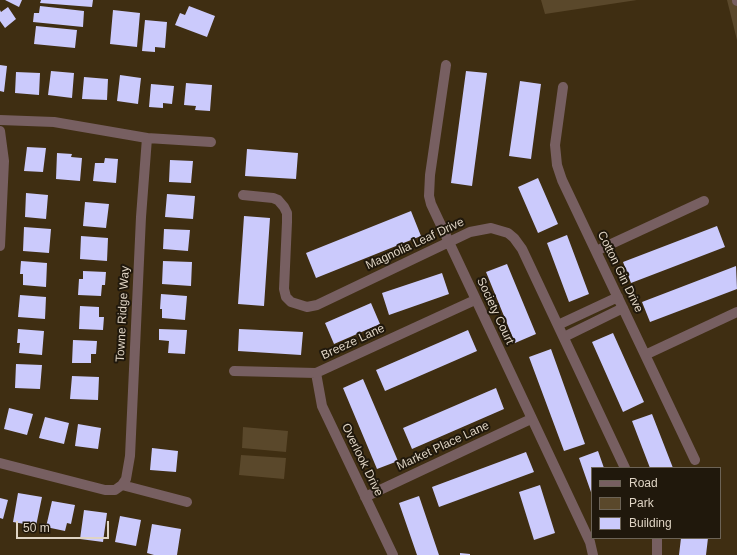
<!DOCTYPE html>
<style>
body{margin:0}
#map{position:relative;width:737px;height:555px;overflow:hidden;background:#3f2e12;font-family:Arial,sans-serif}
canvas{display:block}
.legend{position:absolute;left:591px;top:467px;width:130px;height:72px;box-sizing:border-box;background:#20180c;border:1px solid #6c6356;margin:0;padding:5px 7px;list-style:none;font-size:12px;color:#dfd4c4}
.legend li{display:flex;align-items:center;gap:8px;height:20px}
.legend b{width:20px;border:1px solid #6c6356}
.scale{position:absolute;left:16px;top:521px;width:93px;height:18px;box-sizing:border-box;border:2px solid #dfd4c4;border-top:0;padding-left:5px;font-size:12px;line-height:14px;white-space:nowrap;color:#dfd4c4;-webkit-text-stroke:3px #20180c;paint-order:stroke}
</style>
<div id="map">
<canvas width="737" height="555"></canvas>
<ul class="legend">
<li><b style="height:5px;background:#775f61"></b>Road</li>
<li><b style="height:11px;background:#5a482b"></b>Park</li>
<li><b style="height:11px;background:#cbcafc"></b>Building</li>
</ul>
<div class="scale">50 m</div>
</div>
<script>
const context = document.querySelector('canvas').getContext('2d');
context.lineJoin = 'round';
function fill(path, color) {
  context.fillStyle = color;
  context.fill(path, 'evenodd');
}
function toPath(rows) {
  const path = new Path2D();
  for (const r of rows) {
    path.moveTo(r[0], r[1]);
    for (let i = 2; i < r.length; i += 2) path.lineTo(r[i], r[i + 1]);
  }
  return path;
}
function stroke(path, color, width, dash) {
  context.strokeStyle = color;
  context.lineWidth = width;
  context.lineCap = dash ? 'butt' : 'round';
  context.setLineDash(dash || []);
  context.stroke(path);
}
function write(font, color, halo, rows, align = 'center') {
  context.font = font + ' Arial,sans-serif';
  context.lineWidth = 4;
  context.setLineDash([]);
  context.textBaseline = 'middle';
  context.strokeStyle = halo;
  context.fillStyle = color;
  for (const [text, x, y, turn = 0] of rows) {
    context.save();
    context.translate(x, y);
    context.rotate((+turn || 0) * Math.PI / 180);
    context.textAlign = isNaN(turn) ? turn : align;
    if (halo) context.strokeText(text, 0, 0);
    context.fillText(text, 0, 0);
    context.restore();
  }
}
const green = toPath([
 [541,0,637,0,545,14],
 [727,0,737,0,737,40],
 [243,427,288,431,286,452,242,448],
 [241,455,286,458,284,479,239,475]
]);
const building = toPath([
 [5,0,22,0,19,7],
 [41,0,93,0,92,7,40,3],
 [40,6,84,11,83,27,33,22,34,13,39,13],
 [189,6,215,16,207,37,175,25,180,13,185,15],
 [8,7,16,19,5,28,0,21,0,10,1,12],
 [113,10,140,13,137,47,110,44],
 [145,20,167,22,165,48,155,47,155,52,142,51],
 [36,26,77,30,75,48,34,44],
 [0,65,7,66,4,92,0,91],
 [51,71,74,73,72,98,48,95],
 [466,71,487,73,472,186,451,183],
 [16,72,40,73,39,95,15,93],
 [120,75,141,78,138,104,117,101],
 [84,77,108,79,107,100,82,99],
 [520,81,541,84,531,159,509,156],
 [186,83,212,85,210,111,195,110,196,106,184,105],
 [151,84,174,86,172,104,163,103,163,108,149,107],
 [27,147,46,148,43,172,24,171],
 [247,149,298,153,296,179,245,176],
 [57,153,72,154,71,157,82,158,80,181,56,179],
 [105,158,118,159,116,183,93,181,95,163,104,163],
 [170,160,193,161,191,183,169,182],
 [538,178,558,224,538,233,518,187],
 [26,193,48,195,46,219,25,217],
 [167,194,195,196,193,219,165,217],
 [85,202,109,204,106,228,83,226],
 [411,211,421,236,316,278,306,253],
 [244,216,270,218,264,306,238,304],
 [717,226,725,247,631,283,623,262],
 [24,227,51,229,49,253,23,251],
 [164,229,190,230,188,251,163,249],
 [567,235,589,294,569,302,547,243],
 [81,236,108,238,107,261,80,259],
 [21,261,47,263,46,287,23,285,23,274,20,274],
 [163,261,192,262,191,286,162,284],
 [507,264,536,334,515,343,486,272],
 [736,266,737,289,650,322,642,302],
 [83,271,106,272,105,285,102,285,101,296,78,295,79,279,83,279],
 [442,273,449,294,389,315,382,293],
 [161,294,187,296,185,320,162,318,162,309,160,309],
 [20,295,46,297,45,319,18,317],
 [371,303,380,324,334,344,325,323],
 [80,306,99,307,99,317,104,317,103,330,79,329],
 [18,329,44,331,42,355,19,353,20,343,17,343],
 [159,329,187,330,185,354,168,353,169,341,159,340],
 [239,329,303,332,301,355,238,351],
 [468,330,477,351,385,391,376,370],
 [613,333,644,402,623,412,592,342],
 [73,340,97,341,96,354,91,354,91,363,72,363],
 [551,349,585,444,564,451,529,357],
 [16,364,42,365,40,389,15,388],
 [72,376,99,377,98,400,70,399],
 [363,379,398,461,377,469,343,388],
 [496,388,504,409,412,449,403,428],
 [9,408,33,414,27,435,4,429],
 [652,414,673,468,650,468,632,421],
 [45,417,69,423,64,444,39,438],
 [78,424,101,428,98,449,75,446],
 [152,448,178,451,176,472,150,470],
 [598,451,604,468,592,468,592,495,579,458],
 [526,452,534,472,439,507,432,487],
 [540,485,555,533,534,540,519,492],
 [18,493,42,497,36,526,13,522],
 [419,496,439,555,417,555,399,503],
 [0,498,8,500,3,519,0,518],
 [52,501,75,505,71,524,67,523,65,531,46,527],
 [84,510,107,513,103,542,80,539],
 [120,516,141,520,136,546,115,542],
 [152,524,181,529,177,555,154,555,147,553],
 [681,538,708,538,706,555,679,555],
 [460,553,470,554,470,555,460,555]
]);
const minor = toPath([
 [737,0,737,1],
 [446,65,430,175,429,196,431,204,590,542,593,555],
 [563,87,555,145,557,165,562,180,695,460],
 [0,120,54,122,147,138,141,217,130,456,126,479,122,485,115,490,105,490,0,463],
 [0,131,4,161,0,246],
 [147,138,211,142],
 [243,195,273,198,278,200,284,207,287,213,287,222,284,289,286,297,291,302,307,307,317,305,470,232,491,228,508,233,514,238,522,249,625,468],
 [596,251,704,201],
 [558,325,618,297],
 [564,337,623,308],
 [645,355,737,312],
 [234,371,316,373,475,300],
 [316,373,322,406,393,555],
 [122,485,187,502],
 [365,497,531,419],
 [657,538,657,555]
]);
const streetNames = [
 ["Magnolia Leaf Drive",415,244,-25],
 ["Cotton Gin Drive",620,272,64],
 ["Society Court",495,311,65],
 ["Towne Ridge Way",123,314,-87],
 ["Breeze Lane",353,342,-25],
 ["Market Place Lane",443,446,-25],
 ["Overlook Drive",362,460,64]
];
fill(green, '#5a482b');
fill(building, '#cbcafc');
stroke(minor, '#775f61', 10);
write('12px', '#dfd4c4', '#20180c', streetNames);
</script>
